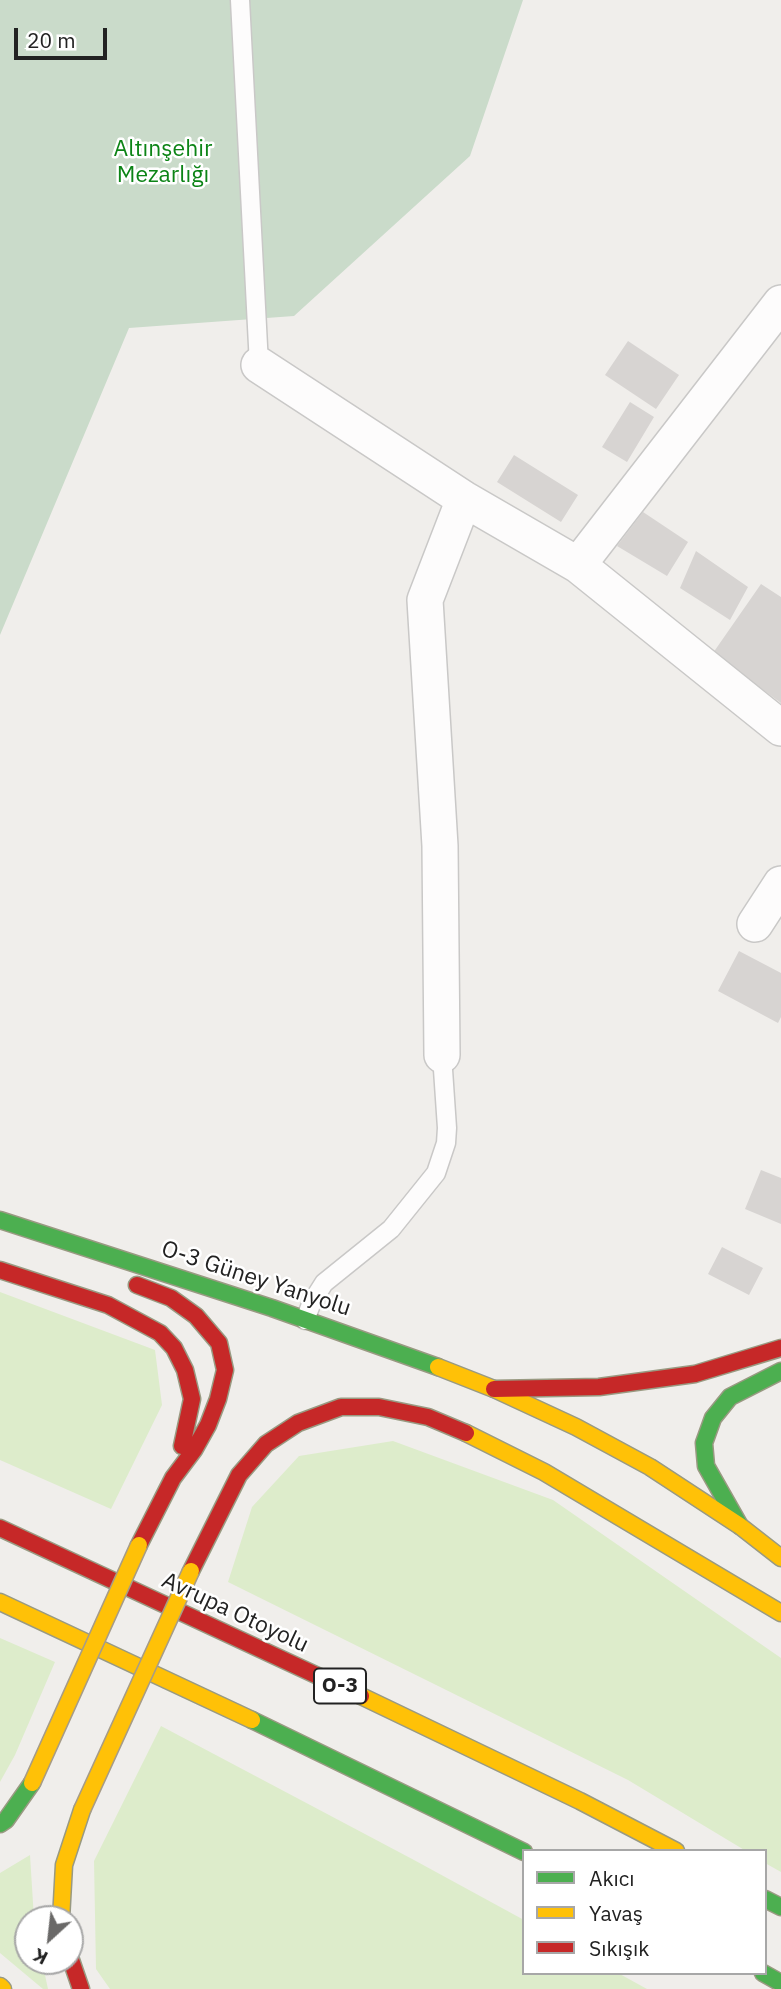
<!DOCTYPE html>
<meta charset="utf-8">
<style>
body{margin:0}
#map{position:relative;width:781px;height:1989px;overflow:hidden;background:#f0eeeb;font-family:"IBM Plex Sans",sans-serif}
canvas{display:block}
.legend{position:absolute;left:522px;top:1849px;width:245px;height:126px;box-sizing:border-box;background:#fff;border:2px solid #a7a7a7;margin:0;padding:9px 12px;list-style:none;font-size:21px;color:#222}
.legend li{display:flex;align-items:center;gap:14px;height:35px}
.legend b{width:35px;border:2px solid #a7a7a7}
.north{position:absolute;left:14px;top:1905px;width:70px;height:70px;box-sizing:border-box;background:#fff;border:2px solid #a7a7a7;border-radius:50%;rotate:207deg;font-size:19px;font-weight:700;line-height:28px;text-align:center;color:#222}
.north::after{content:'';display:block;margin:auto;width:24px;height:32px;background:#6a6968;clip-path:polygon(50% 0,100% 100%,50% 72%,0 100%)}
.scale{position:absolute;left:14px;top:28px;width:93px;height:32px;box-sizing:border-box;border:4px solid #222;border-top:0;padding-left:9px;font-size:21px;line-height:24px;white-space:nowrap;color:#222;-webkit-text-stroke:5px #fff;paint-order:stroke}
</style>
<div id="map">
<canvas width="781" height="1989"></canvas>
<ul class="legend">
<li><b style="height:9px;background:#4caf50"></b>Akıcı</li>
<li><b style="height:9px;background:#ffc107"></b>Yavaş</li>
<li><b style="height:9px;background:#c62828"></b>Sıkışık</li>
</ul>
<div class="north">K</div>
<div class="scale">20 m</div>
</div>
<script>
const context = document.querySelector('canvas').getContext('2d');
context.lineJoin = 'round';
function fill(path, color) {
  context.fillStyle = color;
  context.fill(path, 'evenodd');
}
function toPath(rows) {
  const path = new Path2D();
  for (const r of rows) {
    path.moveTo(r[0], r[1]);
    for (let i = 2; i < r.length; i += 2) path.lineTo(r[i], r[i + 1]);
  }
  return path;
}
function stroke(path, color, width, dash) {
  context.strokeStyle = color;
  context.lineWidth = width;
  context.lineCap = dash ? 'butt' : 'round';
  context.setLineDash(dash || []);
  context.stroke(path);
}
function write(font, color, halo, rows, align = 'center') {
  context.font = font + ' "IBM Plex Sans",sans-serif';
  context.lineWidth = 5;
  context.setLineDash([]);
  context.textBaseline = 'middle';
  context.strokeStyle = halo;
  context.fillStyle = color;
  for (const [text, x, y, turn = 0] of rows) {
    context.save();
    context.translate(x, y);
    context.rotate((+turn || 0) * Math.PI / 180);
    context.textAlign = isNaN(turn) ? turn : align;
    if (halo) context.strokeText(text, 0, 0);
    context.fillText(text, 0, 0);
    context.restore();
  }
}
const grass = toPath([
 [0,1292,155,1350,162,1405,111,1509,0,1460],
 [393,1441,553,1500,781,1658,781,1872,765,1863,765,1851,746,1851,628,1780,228,1582,252,1507,299,1456],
 [0,1638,55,1662,15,1755,0,1782],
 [161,1726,414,1860,524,1920,524,1973,618,1973,647,1989,110,1989,96,1969,94,1861],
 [30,1855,34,1919,28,1919,28,1961,42,1961,48,1989,43,1989,0,1953,0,1873]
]);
const cemetery = toPath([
 [0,0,523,0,470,156,294,316,129,328,0,635]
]);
const building = toPath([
 [628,341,679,375,656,409,605,375],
 [630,402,654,417,627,462,602,447],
 [514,455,578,495,561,522,497,482],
 [643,512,688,542,667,576,617,546],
 [696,551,748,587,730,620,680,588],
 [761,584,781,597,781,703,713,653],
 [739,951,781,973,781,1017,778,1023,718,991],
 [761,1170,781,1178,781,1224,745,1209],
 [722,1247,763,1268,749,1295,708,1274]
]);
const lane = toPath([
 [240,0,259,365],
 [305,1320,312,1302,324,1283,391,1229,436,1173,446,1143,447,1128,442,1055]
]);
const street = toPath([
 [259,365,464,499,578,565,781,728],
 [578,565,781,303],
 [755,924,781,884],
 [442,1055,440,846,425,600,464,499]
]);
const fast = toPath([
 [0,1220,272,1308,438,1367],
 [740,1526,706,1466,704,1443,713,1418,730,1397,781,1371],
 [252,1720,524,1852],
 [0,1824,6,1820,32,1783],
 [765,1899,781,1907],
 [763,1973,781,1983]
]);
const slow = toPath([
 [438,1367,494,1389,576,1427,650,1467,740,1526,781,1558],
 [466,1433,544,1472,781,1613],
 [0,1602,252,1720],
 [361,1696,580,1801,676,1851],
 [61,1919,64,1865,82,1810],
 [0,1986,3,1989]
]);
const jam = toPath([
 [0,1270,108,1305,160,1333,174,1348,185,1370,192,1399,182,1446],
 [137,1285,171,1298,196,1316,219,1343,225,1370,218,1399,208,1425,194,1450,173,1478,139,1545],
 [494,1389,599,1387,695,1374,781,1348],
 [0,1528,361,1696],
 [191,1571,239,1475,266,1444,298,1423,341,1407,379,1407,428,1417,466,1433],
 [70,1957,81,1989]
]);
const slowBridge = toPath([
 [32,1783,139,1545],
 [82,1810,191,1571]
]);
const shields = [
 [340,1686,52]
];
const shieldNames = [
 ["O-3",340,1686]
];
const parkNames = [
 ["Altınşehir",163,149],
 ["Mezarlığı",163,175]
];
const streetNames = [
 ["O-3 Güney Yanyolu",256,1279,18],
 ["Avrupa Otoyolu",235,1613,25]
];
fill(grass, '#ddeccb');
fill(cemetery, '#cadbca');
fill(building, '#d7d4d2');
stroke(lane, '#c9c8c7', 21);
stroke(street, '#c9c8c7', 38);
stroke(fast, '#999a82', 19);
stroke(slow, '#999a82', 19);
stroke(jam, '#999a82', 19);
stroke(lane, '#fdfcfc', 18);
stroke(street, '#fdfcfc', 35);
stroke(fast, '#4caf50', 16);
stroke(slow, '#ffc107', 16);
stroke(jam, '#c62828', 16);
stroke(slowBridge, '#a79c86', 19, []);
stroke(slowBridge, '#ffc107', 16);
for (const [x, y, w] of shields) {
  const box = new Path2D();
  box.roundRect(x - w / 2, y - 17.5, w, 35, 5);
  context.fillStyle = '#fff';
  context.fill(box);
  stroke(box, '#222', 2);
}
write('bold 21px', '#222', null, shieldNames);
write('23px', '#0c8416', '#fff', parkNames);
write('23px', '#222', '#fff', streetNames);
</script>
